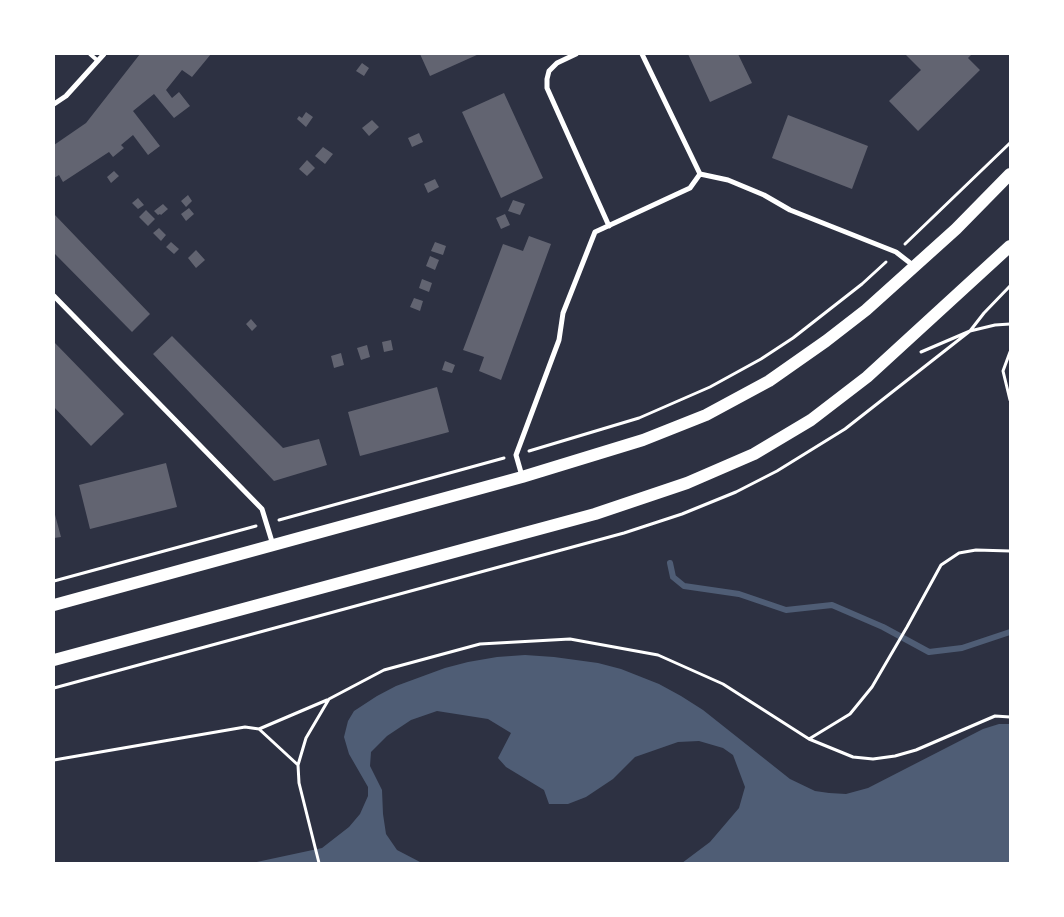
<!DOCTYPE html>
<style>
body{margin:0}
#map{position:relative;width:1064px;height:917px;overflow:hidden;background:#2d3142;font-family:Cabin,sans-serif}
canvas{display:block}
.frame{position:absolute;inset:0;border:55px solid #fff;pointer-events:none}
</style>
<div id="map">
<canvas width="1064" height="917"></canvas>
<div class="frame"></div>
</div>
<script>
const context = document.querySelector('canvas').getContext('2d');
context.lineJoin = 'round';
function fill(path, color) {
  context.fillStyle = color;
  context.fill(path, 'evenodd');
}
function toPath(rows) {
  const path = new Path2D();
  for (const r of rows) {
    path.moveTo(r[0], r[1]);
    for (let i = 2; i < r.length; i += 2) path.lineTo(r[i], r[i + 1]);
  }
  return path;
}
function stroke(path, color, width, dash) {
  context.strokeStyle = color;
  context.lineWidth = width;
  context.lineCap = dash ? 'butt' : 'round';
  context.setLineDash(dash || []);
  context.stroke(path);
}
const water = toPath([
 [525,655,554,657,598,663,621,669,659,684,681,696,703,710,790,779,815,791,829,793,846,794,868,788,983,729,999,724,1010,724,1010,863,682,863,710,842,739,808,745,787,733,755,723,748,699,741,678,742,635,757,613,779,586,797,568,804,549,804,544,790,506,767,498,758,511,733,488,719,437,711,411,720,387,736,371,752,370,766,382,790,383,814,386,834,397,850,422,863,252,863,322,848,349,827,360,814,368,796,368,787,349,754,344,737,348,721,354,711,377,696,396,686,445,668,468,662,497,657]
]);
const stream = toPath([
 [670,563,673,577,684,586,739,594,786,610,832,605,883,627,929,652,962,648,1010,632]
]);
const building = toPath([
 [140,54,211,54,192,77,182,70,166,90,172,98,179,92,190,106,174,118,154,94,133,111,160,146,148,155,133,135,121,145,124,148,113,157,109,152,63,182,59,175,54,178,54,145,86,123],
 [420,54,479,54,430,76],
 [688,54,738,54,752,83,710,102],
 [905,54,972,54,968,58,980,70,918,131,889,101,921,70],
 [362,63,369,68,364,76,356,71],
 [504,93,543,178,501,198,462,112],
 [306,112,313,117,306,127,297,119,299,116,302,118],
 [788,115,868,146,852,189,772,158],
 [372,120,379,127,369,136,362,128],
 [419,133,423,142,412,147,408,138],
 [323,147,333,154,325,164,315,156],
 [307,160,315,168,307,176,299,169],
 [114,171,119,176,111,183,107,177],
 [435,179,439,187,428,193,424,184],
 [188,195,192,201,186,207,181,201],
 [138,198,144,205,138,209,132,203],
 [513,200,525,204,520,215,508,211],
 [163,204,168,209,161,215,160,214,158,215,154,211],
 [189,208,194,214,186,221,181,214],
 [146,210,155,219,148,226,139,217],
 [54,214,150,314,132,332,54,253],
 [505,214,510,225,501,229,496,218],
 [159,228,166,235,161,241,153,233],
 [529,236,551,244,501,380,479,371,484,357,463,350,503,244,523,251],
 [171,242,179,249,174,254,166,247],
 [435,242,446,246,443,255,431,251],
 [196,250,205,260,196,268,188,258],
 [430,256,439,260,435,270,426,266],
 [422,279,432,283,429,292,419,288],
 [414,298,423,301,420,311,410,307],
 [251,319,257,326,252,331,246,324],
 [172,336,283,448,319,439,327,465,274,481,153,354],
 [391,340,393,350,384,352,382,342],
 [54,342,124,414,91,446,54,407],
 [367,345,370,357,361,360,357,348],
 [341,353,344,365,334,368,331,356],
 [445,361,455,365,452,373,442,370],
 [437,387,449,432,360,456,348,412],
 [166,463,177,507,90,529,79,485],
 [54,511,61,537,54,538]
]);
const path = toPath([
 [905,244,1010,143],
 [921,352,970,331,995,325,1010,324],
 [1010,352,1003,371,1010,400],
 [529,451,639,418,710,387,761,359,793,338,862,284,886,262],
 [279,520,504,458],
 [54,581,256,526],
 [54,688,624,533,682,514,736,492,777,471,845,429,970,331,984,313,1010,286],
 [259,729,327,700],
 [809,739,853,757,873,759,895,756,916,750,995,716,1010,717],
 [54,760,245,727,259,729,298,765],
 [319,863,299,783,298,765,306,738,329,699,384,670,480,644,570,639,658,655,723,684,809,739,850,714,872,687,907,627,941,565,959,553,976,550,1010,551]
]);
const service = toPath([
 [90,54,98,61]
]);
const minor = toPath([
 [576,54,557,63,549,71,547,79,547,88,609,226],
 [642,54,700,174],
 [54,104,66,96,104,54],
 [700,174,728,180,764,195,790,210,896,252,914,266],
 [54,296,262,509,273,545],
 [522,476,516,455,559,340,563,313,595,232,690,188,700,174]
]);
const primary = toPath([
 [54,605,522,477,643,440,706,415,769,381,826,341,866,310,956,229,1010,174],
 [54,660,595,514,687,483,754,454,811,420,867,377,1010,246]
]);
fill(water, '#4f5d75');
stroke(stream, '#4f5d75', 6);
fill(building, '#626471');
stroke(path, '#fff', 3);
stroke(service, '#fff', 4);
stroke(minor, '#fff', 5);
stroke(primary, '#fff', 12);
</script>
